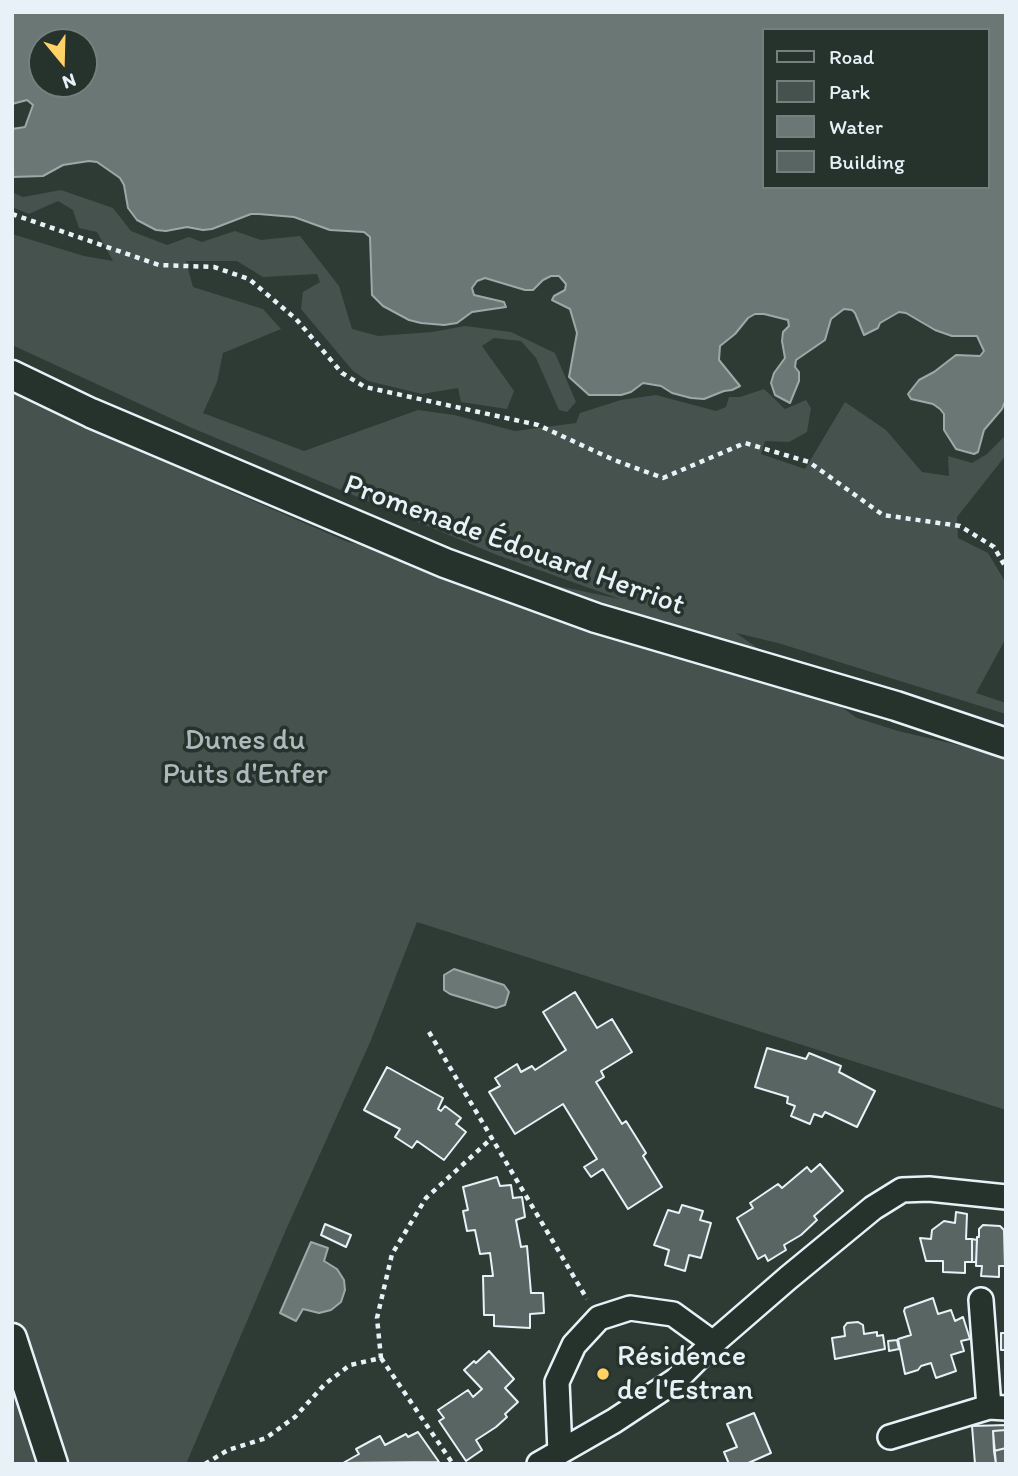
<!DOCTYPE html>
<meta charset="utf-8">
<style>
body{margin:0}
#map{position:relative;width:1018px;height:1476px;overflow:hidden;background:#2e3b35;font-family:Itim,sans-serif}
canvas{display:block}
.frame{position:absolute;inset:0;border:14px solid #e8f1f8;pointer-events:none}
.legend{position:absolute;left:762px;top:28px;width:228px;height:161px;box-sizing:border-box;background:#26332d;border:2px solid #747f7e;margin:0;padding:9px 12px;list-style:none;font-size:21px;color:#e8f1f8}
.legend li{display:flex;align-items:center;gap:14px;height:35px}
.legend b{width:35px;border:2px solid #747f7e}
.north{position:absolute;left:28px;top:28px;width:70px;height:70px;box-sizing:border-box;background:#26332d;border:2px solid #747f7e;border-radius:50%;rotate:161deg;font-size:19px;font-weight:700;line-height:28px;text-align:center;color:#e8f1f8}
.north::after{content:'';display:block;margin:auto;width:24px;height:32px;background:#ffd166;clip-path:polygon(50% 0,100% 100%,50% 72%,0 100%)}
</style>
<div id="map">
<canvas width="1018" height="1476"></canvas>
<div class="frame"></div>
<ul class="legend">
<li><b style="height:9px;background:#26332d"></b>Road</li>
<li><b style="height:19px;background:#45524e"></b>Park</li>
<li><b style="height:19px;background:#6b7775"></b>Water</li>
<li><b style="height:19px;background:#596563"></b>Building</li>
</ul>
<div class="north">N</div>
</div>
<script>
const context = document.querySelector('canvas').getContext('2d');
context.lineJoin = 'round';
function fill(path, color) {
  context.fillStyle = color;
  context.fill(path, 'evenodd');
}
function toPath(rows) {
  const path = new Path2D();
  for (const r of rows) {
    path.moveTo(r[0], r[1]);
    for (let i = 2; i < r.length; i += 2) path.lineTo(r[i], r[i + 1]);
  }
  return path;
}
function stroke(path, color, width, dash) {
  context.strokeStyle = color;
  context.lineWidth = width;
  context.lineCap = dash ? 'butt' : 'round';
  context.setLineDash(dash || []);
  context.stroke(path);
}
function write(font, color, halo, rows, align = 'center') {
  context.font = font + ' Itim,sans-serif';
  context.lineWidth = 7;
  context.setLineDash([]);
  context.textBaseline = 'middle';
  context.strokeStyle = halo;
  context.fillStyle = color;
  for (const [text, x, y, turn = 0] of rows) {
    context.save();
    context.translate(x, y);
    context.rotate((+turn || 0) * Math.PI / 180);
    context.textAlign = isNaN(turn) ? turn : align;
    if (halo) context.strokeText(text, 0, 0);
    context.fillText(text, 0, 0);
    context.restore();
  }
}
const green = toPath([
 [61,190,113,208,131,231,167,245,189,237,202,242,235,231,261,240,300,236,339,286,352,329,378,336,432,332,465,326,511,332,555,353,576,402,567,412,559,410,536,358,521,341,494,338,482,346,514,391,507,409,461,402,458,388,422,394,368,381,353,371,301,309,303,292,320,282,317,274,263,277,237,261,186,261,193,287,263,309,281,329,223,353,217,382,203,413,304,451,418,410,454,415,515,431,576,423,580,413,621,400,656,395,716,411,726,407,729,397,740,397,764,389,785,409,806,400,811,408,807,432,789,442,765,441,761,454,805,469,845,402,886,430,922,472,949,476,948,456,972,463,987,454,1006,435,1006,455,957,517,958,538,988,553,1006,583,1006,638,976,693,1006,703,1006,714,778,643,736,633,857,718,898,731,1006,756,1006,1110,417,922,371,1040,285,1232,186,1464,12,1464,12,375,91,413,228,490,348,542,620,599,497,555,192,428,12,345,12,234,84,256,113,261,97,232,79,228,73,210,58,201,29,214,12,207,12,192,23,197]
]);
const water = toPath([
 [12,12,1006,12,1006,399,1002,409,984,430,978,452,974,454,956,449,944,430,944,414,940,409,933,404,911,399,908,394,919,380,934,372,956,355,980,356,984,351,977,336,952,336,935,330,906,313,899,312,880,323,878,328,864,335,855,313,852,310,844,309,831,319,825,340,796,360,795,367,799,372,799,381,790,403,775,395,771,383,774,373,785,358,782,341,783,332,789,326,788,320,764,314,755,314,748,318,735,334,720,346,719,360,740,386,732,390,724,391,704,399,691,398,672,393,661,386,643,383,631,392,621,395,589,395,569,377,577,333,570,309,552,300,554,296,565,290,566,284,559,276,551,276,543,280,533,290,525,290,485,278,477,281,472,288,474,295,504,302,506,307,472,312,457,323,444,325,421,323,409,320,383,306,372,295,370,237,364,232,330,230,294,217,259,214,251,214,212,229,203,230,187,227,166,231,156,230,137,220,128,208,124,185,120,178,97,162,89,161,63,165,43,176,12,177,12,129,25,127,33,105,27,100,12,104,12,12],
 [764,30,988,30,988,187,764,187,764,30],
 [42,42,84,42,84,84,42,84,42,42],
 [454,969,504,985,509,992,505,1005,496,1008,450,994,444,990,444,975,454,969],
 [311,1242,328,1248,324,1261,337,1269,344,1280,345,1290,341,1302,331,1310,319,1313,303,1309,296,1321,280,1313,311,1242]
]);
const building = toPath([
 [575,992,597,1028,612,1019,632,1052,601,1071,604,1077,596,1082,622,1124,626,1121,646,1153,643,1156,662,1187,628,1209,603,1169,591,1177,584,1167,597,1159,563,1104,515,1134,489,1092,500,1086,495,1078,517,1064,521,1072,532,1066,535,1070,566,1050,543,1012,575,992],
 [767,1048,806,1059,809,1053,841,1066,839,1072,875,1091,857,1127,825,1112,822,1117,814,1114,810,1124,791,1116,795,1106,787,1103,788,1097,755,1087,767,1048],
 [387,1067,443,1098,438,1109,441,1111,445,1106,461,1118,456,1124,466,1132,444,1160,417,1141,412,1148,395,1137,400,1129,364,1110,387,1067],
 [820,1164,843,1191,814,1216,817,1220,801,1235,784,1245,786,1250,768,1261,765,1255,758,1259,737,1218,753,1208,750,1203,778,1184,782,1188,807,1167,811,1172,820,1164],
 [497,1177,500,1186,511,1185,513,1198,522,1197,525,1217,516,1220,521,1247,527,1246,531,1293,543,1293,544,1313,530,1314,530,1328,494,1326,494,1315,484,1315,483,1276,493,1276,490,1253,480,1254,475,1230,467,1231,463,1211,468,1210,463,1187,497,1177],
 [682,1205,703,1211,700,1220,711,1223,701,1258,689,1255,685,1271,665,1265,669,1250,654,1245,668,1210,679,1213,682,1205],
 [956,1212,967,1214,966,1239,972,1239,972,1262,965,1262,965,1273,943,1272,943,1261,926,1261,920,1238,931,1239,932,1230,944,1221,955,1223,956,1212],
 [325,1224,351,1235,346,1247,321,1235,325,1224],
 [983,1225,1000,1226,1004,1230,1005,1266,999,1266,999,1277,981,1276,982,1266,976,1266,977,1237,979,1237,979,1229,983,1225],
 [972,1239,977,1240,976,1262,972,1262,972,1239],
 [933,1298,938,1314,951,1310,955,1321,963,1317,970,1339,961,1341,964,1351,951,1355,956,1371,936,1378,931,1363,921,1366,918,1370,905,1374,898,1339,911,1335,904,1311,905,1308,933,1298],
 [858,1322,863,1325,864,1334,877,1332,877,1336,883,1335,885,1349,835,1359,832,1338,845,1336,844,1327,847,1323,858,1322],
 [1001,1333,1006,1333,1006,1350,1001,1350,1001,1333],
 [897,1340,899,1349,889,1351,888,1341,897,1340],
 [489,1351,514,1379,505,1388,518,1402,505,1414,507,1417,496,1427,476,1440,482,1450,466,1461,439,1421,444,1418,438,1410,468,1390,473,1397,482,1389,464,1370,474,1361,476,1363,489,1351],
 [754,1413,771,1453,746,1464,729,1464,724,1452,737,1447,727,1424,754,1413],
 [1006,1425,1006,1430,993,1431,996,1464,975,1464,972,1426,1006,1425],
 [1006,1430,1006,1448,994,1451,993,1431,1006,1430],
 [418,1432,439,1462,343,1463,359,1454,356,1449,380,1436,385,1445,406,1434,408,1437,418,1432],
 [1006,1448,1006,1464,996,1464,994,1451,1006,1448]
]);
const path = toPath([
 [12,214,159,265,214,267,249,279,296,319,342,373,365,387,538,425,614,460,663,478,745,443,809,462,883,515,960,526,994,547,1006,568],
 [429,1032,587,1299],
 [381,1358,453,1464],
 [205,1464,228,1450,266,1438,295,1417,325,1384,350,1365,381,1358,377,1318,392,1254,426,1198,492,1138]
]);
const minor = toPath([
 [981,1300,989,1407],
 [890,1437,989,1407,1006,1408],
 [560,1452,557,1382,574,1345,599,1318,630,1308,673,1314,713,1343],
 [539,1464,614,1421,676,1380,713,1343,788,1278,873,1208,902,1190,929,1189,1006,1197]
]);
const tertiary = toPath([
 [12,375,91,413,445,563,596,618,896,706,1006,743],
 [12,1338,53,1464]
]);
const markers = [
 [603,1374,7,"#ffd166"]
];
const streetNames = [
 ["Promenade Édouard Herriot",514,546,20]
];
const parkNames = [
 ["Dunes du",245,741],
 ["Puits d'Enfer",245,775]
];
const poiNames = [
 ["Résidence",617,1357],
 ["de l'Estran",617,1391]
];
fill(green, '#45524e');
fill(water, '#6b7775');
stroke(water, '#9da8a9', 2);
fill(building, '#596563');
stroke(building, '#e8f1f8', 2);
stroke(minor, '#e8f1f8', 28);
stroke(tertiary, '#e8f1f8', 33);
stroke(path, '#e8f1f8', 4.5, [5, 5]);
stroke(minor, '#26332d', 23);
stroke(tertiary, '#26332d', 28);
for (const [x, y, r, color] of markers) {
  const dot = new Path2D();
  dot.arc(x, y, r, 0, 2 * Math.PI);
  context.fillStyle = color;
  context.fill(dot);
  stroke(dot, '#26332d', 2.5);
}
write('30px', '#e8f1f8', '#26332d', streetNames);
write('30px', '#afb9bc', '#26332d', parkNames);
write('30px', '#e8f1f8', '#26332d', poiNames, 'left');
</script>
